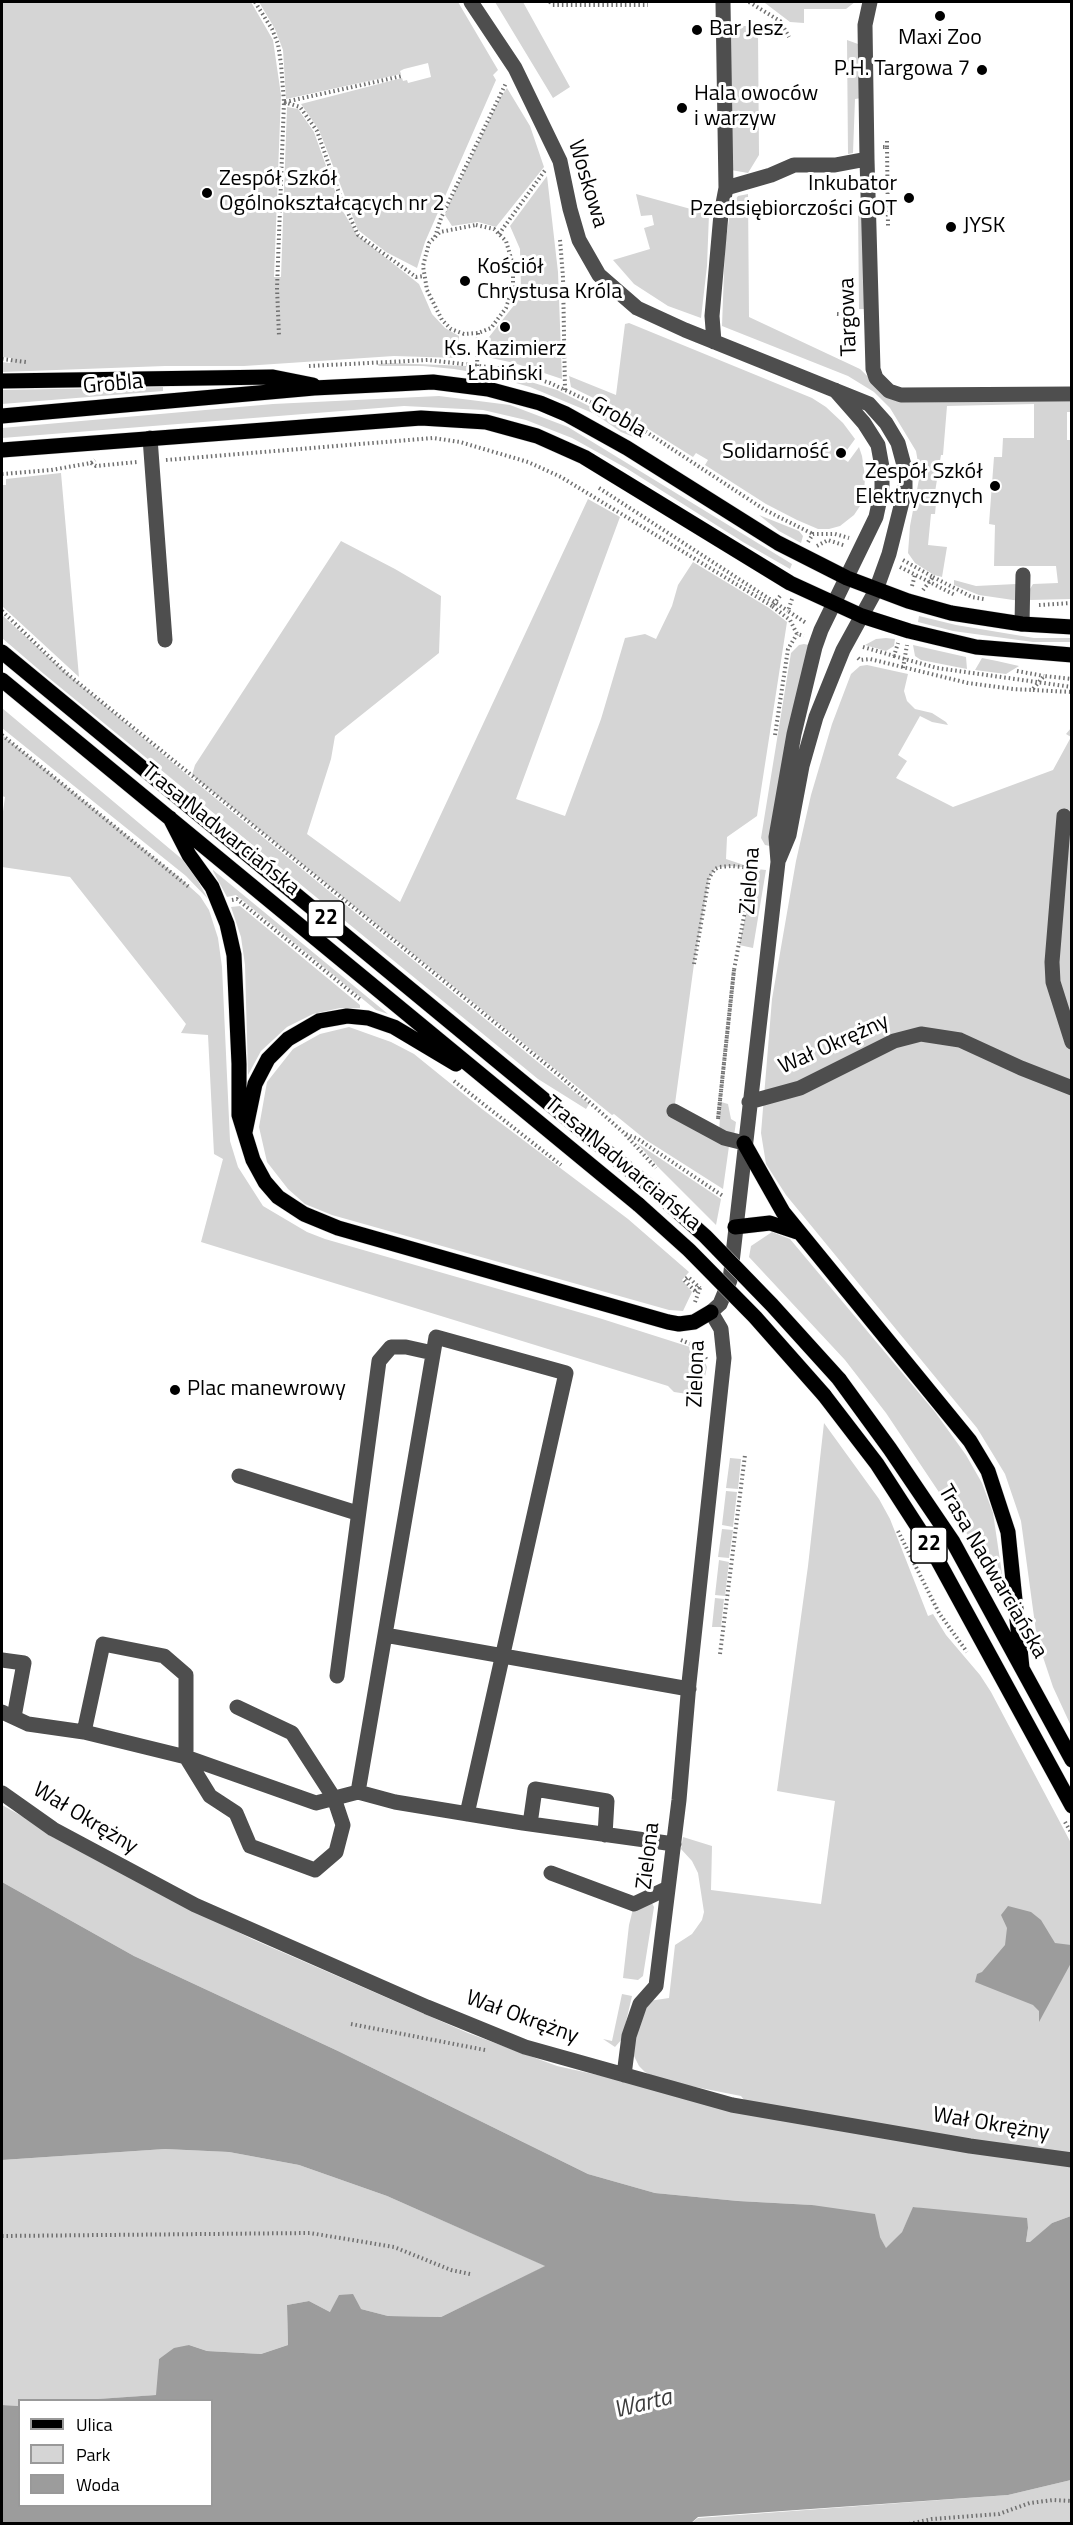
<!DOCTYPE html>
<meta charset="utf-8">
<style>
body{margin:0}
#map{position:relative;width:1073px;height:2525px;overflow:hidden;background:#fff;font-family:"Titillium Web",sans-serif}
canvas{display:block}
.frame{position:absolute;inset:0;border:3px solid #000;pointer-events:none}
.legend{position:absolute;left:18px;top:2399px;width:195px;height:108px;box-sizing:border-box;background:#fff;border:2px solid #999;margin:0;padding:8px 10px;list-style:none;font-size:18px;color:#000}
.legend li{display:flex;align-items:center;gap:12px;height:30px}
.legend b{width:30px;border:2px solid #999}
</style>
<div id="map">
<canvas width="1073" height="2525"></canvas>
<div class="frame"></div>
<ul class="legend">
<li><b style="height:8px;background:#000"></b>Ulica</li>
<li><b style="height:16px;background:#d5d5d5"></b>Park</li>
<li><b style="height:16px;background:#9c9c9c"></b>Woda</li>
</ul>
</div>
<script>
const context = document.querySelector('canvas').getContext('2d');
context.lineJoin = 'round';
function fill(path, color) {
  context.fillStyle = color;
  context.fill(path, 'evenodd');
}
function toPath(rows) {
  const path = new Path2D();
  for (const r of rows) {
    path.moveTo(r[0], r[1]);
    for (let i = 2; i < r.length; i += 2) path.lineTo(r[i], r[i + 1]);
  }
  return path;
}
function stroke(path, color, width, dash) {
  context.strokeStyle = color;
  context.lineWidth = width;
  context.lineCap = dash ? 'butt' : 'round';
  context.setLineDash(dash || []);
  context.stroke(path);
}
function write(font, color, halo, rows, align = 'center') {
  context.font = font + ' "Titillium Web",sans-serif';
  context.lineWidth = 6;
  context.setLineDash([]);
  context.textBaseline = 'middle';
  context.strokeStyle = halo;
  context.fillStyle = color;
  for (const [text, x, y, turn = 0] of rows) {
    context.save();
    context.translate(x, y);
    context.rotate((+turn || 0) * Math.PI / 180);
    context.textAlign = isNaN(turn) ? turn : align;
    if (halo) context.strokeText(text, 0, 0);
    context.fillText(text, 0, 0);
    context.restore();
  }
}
const green = toPath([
 [2,2,251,2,273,40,281,95,274,277,281,277,287,107,298,109,314,132,341,208,357,235,419,284,432,314,445,328,459,336,459,358,394,356,244,366,165,366,2,372,2,362,10,363,11,358,2,357],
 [259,2,458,2,498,70,493,75,496,80,425,242,417,268,386,252,358,230,319,130,301,104,402,78,403,81,407,80,408,83,431,77,428,63,404,69,400,71,401,74,286,99,283,50,275,29],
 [495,2,523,2,570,87,553,98],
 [768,2,855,2,846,9,804,9,804,23,790,22,765,3],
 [723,26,761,26,758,33,759,155,748,173,731,170],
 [847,40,858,44,862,98,855,99,853,153,848,154],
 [507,88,530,126,544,167,496,227,478,222,452,226,445,215,449,204,500,98],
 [547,176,558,272,562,379,514,363,487,357,489,337,515,304,521,289,520,249,510,226],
 [636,194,709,214,707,266,701,318,668,306,634,284,613,260,650,249,644,228,654,225,652,215,641,216],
 [748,194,749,317,860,369,891,399,920,402,1071,402,1071,412,1067,412,1067,440,1072,440,1071,599,1029,600,1030,589,1033,584,1058,583,1056,566,994,566,995,525,989,524,994,457,1002,457,1003,438,1034,438,1034,404,947,406,943,455,941,455,935,492,937,493,935,514,931,514,928,545,947,547,942,577,934,575,915,563,908,553,910,526,920,474,916,451,890,408,874,392,848,376,722,326,725,245,731,206,738,196],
 [864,207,865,309,859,309,858,208],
 [629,323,812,398,826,407,843,423,855,439,847,450,841,446,836,454,848,462,859,447,862,456,865,477,864,493,860,506,854,515,840,526,829,529,818,529,797,520,766,504,705,465,708,460,696,453,693,457,618,410,571,387,569,376,616,395,625,324],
 [391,363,466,366,498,372,557,390,631,427,639,439,621,432,595,414,530,387,484,374,454,369,423,366,379,366,377,364],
 [163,387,163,391,2,404,2,390],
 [439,396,510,405,568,427,792,564,790,569,743,542,626,468,572,438,526,420,483,410,404,406,2,438,2,428,273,404],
 [61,473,79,677,2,606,2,485,6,485,6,479],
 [588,499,620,517,516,799,565,816,601,719,625,638,645,634,656,639,672,606,678,585,693,562,769,608,787,622,757,816,727,837,726,859,753,868,731,866,719,867,715,869,709,878,694,964,674,1111,729,1146,723,1189,646,1140,614,1114,612,1115,192,775,195,765,341,541,395,569,441,596,439,653,335,736,331,759,307,834,400,902],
 [759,515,799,531,803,536,801,543,779,531],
 [954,580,976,586,1016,584,1020,601,979,595,954,585],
 [2,615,65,672,198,784,589,1104,586,1109,538,1079,44,674,2,638],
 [919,616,956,625,1034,638,1071,638,1071,642,1033,642,953,631,918,622],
 [886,638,895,639,894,646,886,651,865,645,876,639],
 [804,644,809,645,770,846,765,845,761,838,791,653,799,645],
 [913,645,966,657,967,669,921,660,915,656],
 [982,658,997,661,1019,666,1006,674,975,670],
 [867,665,908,674,904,691,907,701,915,709,932,713,946,722,948,725,932,722,920,716,898,755,907,761,896,778,953,807,1053,770,1071,737,1066,734,1071,728,1071,1726,1053,1687,1037,1639,1021,1521,1005,1474,977,1428,786,1195,766,1164,761,1133,772,999,796,861,811,795,832,724,851,674,860,666],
 [2,708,189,865,208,899,186,876,2,728],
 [2,735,181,879,200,896,209,910,218,938,222,967,230,1141,238,1167,263,1206,307,1232,325,1239,599,1318,690,1347,702,1356,707,1367,701,1396,674,1392,668,1386,201,1242,223,1159,214,1154,208,1035,181,1033,186,1024,70,877,2,867,2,819,5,797,2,796],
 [756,869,766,870,753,948,739,945],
 [213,871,213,870,388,1014,376,1010,236,895,227,897],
 [240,906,360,1005,360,1008,340,1008,313,1014,287,1027,261,1051,248,1075,245,965,241,937,231,907],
 [349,1027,391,1042,414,1054,482,1109,628,1219,689,1272,682,1280,692,1292,683,1311,669,1310,332,1215,305,1204,288,1189,267,1162,259,1127,267,1082,293,1049,320,1034],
 [721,1102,728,1104,731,1119,736,1122,734,1136,719,1132],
 [637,1143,721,1199,716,1225,660,1169],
 [772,1232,790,1239,935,1412,966,1455,982,1483,993,1513,1004,1587,998,1588,976,1555,979,1552,886,1413,845,1360,749,1257,751,1246],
 [824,1423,879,1499,890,1519,928,1616,933,1614,946,1635,980,1675,991,1692,1071,1843,1071,2216,1052,2223,1030,2243,1026,2242,1028,2228,914,2207,902,2232,886,2249,880,2237,812,2205,738,2201,655,2193,588,2174,338,2051,134,1956,2,1882,2,1805,163,1895,252,1939,468,2033,557,2066,751,2109,741,2096,660,2080,645,2072,639,2066,634,2056,634,2030,649,2001,669,1998,675,1945,692,1934,702,1920,704,1912,698,1873,692,1861,681,1849,683,1837,712,1846,711,1890,821,1904,835,1801,777,1791,808,1566],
 [730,1458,741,1459,738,1489,726,1488],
 [726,1491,737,1492,733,1527,722,1525],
 [722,1529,733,1530,729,1558,718,1557],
 [719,1560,729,1562,725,1596,715,1595],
 [715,1598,724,1599,721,1627,712,1627],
 [652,1903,654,1907,643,1976,638,1980,623,1978,629,1925,634,1905],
 [622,1994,632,1996,622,2039,615,2047,603,2039,612,2041],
 [165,2149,229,2152,299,2165,387,2196,546,2266,441,2317,388,2316,361,2309,330,2312,309,2301,287,2305,288,2345,261,2354,207,2351,189,2345,159,2359,157,2395,83,2400,20,2400,19,2406,2,2405,2,2160],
 [1071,2480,1071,2523,690,2524,698,2518,1008,2495]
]);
const water = toPath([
 [2,1882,134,1956,338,2051,588,2174,655,2193,738,2201,812,2205,875,2214,880,2237,886,2248,902,2232,913,2207,1027,2218,1028,2228,1026,2242,1030,2242,1052,2223,1071,2216,1071,2480,1008,2495,698,2517,690,2524,2,2523,2,2405,19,2406,20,2506,212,2506,212,2400,83,2400,156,2395,159,2359,174,2348,189,2345,207,2351,261,2354,288,2345,287,2305,309,2301,330,2312,339,2295,353,2294,361,2309,388,2316,441,2317,545,2266,387,2196,299,2165,229,2152,165,2149,2,2160],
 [1008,1906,1031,1912,1041,1920,1055,1943,1071,1945,1071,1963,1039,2022,1039,2011,1033,2005,975,1982,977,1974,982,1972,1005,1945,1007,1928,1001,1915]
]);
const path = toPath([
 [255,2,272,29,278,44,281,64,284,102,277,288,279,336],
 [550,2,552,5,648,5],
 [749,2,780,21,789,37],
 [284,102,300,107,317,131,339,193,358,235,416,277,424,276],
 [285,102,402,76],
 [883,147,887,147,888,226],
 [887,147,887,140],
 [836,184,853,183],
 [476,225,494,229,506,241,513,265,513,287,506,308,491,328,478,333,464,334,451,329,442,320,427,290,423,266,429,243,440,232,476,225],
 [499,234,546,169],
 [435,237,441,218,506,83],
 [560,240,563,277,565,390],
 [837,314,855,315],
 [2,359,26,362],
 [309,366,428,360,506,369,550,383,625,418,765,510,813,534],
 [477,366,478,333],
 [166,460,433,438,460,442,528,462,561,477,772,606],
 [91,463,96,466,137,462],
 [2,474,51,470,91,463,95,460],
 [599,488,788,611],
 [808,542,813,534,835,534,849,538],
 [817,546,828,540,846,546],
 [903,560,933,577,923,590],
 [900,567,955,595],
 [933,577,972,597,984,599],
 [912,586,915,575],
 [780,596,772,606,790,620,797,634,804,636],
 [792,599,788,611,806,623],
 [1039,605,1072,603],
 [2,611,65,672,559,1075,623,1132,656,1168],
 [863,647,894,656,898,643],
 [894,656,937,668,1072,687],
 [858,658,860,660,870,659,968,683,1013,689,1032,690,1044,676,1072,679],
 [903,668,907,645],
 [1017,671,1044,676],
 [1033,690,1072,692],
 [2,735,189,887],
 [775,735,788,649,797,634],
 [232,900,237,899,362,1001],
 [694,964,709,878,715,869,719,867,731,866,753,868,734,970,718,1119],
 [454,1081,561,1165],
 [718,1119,734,970],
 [626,1134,638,1139,723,1196],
 [695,1291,684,1280,688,1277,700,1288],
 [695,1302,701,1285],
 [681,1340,698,1347,707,1360],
 [898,1531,939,1613,967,1652],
 [720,1654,745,1455],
 [1065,1822,1072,1834],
 [351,2024,485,2050],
 [2,2236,310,2233,394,2247,451,2270,470,2274],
 [909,2524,932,2519,999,2514,1030,2503,1053,2500,1072,2501]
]);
const minor = toPath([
 [471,2,515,68,560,161,570,209,579,240,599,275,637,308,685,330,869,404,886,423,898,443,905,469,905,490,889,554,876,590,843,650,816,717,802,766,789,835,779,859],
 [870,2,865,25,867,159,873,369,876,378,889,391,901,395,1072,394],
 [726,188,771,175,794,165,835,165,867,159],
 [714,342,712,316,721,214,726,188,723,3],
 [150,438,165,640],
 [1022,624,1023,575],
 [1064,816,1052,962,1053,982,1072,1042],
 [749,1102,800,1088,894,1041,921,1034,960,1040,1021,1068,1072,1088],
 [674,1111,724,1138,744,1143],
 [239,1476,357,1513],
 [385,1635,689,1689],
 [2,1660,24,1663,14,1717],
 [337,1676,379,1361,391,1347,406,1347,433,1353],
 [2,1712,28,1724,84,1732,103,1644,164,1656,186,1675,186,1757,210,1796,236,1813,250,1846,315,1870,336,1852,343,1825,334,1798,292,1733,237,1707],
 [84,1732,186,1757,316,1803,358,1792],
 [2,1793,53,1829,195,1905,427,2007,525,2047,732,2105,970,2146,1072,2160],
 [467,1814,566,1373,436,1337,358,1792,395,1802,523,1823,674,1844],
 [530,1824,535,1789,607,1801,605,1835],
 [551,1873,634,1904,668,1888],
 [624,2075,629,2036,640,2004,656,1986,679,1800,689,1683,724,1358,721,1329,711,1312,720,1304,730,1280,778,862,776,837,794,734,815,647,821,630,876,517,882,489,882,467,878,445,864,423,835,390]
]);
const major = toPath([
 [2,381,273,377,313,385],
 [2,416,314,388,396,384,433,382,488,389,540,403,566,414,627,448,778,543,847,578,908,601,951,613,1022,624,1072,627],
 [2,450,421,418,486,422,537,436,584,457,790,583,862,616,909,631,976,647,1072,655],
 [2,652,650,1187],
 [2,680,639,1205],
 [170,818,189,855,212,887,227,924,234,955,239,1064,239,1115,253,1160,265,1182,278,1197,304,1214,338,1228,668,1322,679,1324,694,1322,711,1312],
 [245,1132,255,1084,268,1059,288,1039,319,1021,347,1016,368,1018,394,1027,456,1064],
 [744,1143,783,1212,970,1441,988,1471,1008,1532,1022,1668],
 [735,1227,770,1223,797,1232],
 [839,1379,890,1449,953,1542,1072,1760],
 [824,1395,877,1464,930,1546,1072,1806]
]);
const pathBridge = toPath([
 [695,1291,699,1287]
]);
const majorBridge = toPath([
 [650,1187,705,1236,772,1305,839,1379],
 [639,1205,689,1250,755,1317,824,1395]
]);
const markers = [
 [940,16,6,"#000"],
 [697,30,6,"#000"],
 [982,70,6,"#000"],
 [682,108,6,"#000"],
 [207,193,6,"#000"],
 [909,198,6,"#000"],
 [951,227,6,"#000"],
 [465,281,6,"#000"],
 [505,327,6,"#000"],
 [841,453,6,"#000"],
 [995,486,6,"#000"],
 [175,1390,6,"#000"]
];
const shields = [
 [326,919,36],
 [929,1545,36]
];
const shieldNames = [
 ["22",326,919],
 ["22",929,1545]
];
const poiNames = [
 ["Bar Jesz",709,30],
 ["Maxi Zoo",940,39,"center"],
 ["P.H. Targowa 7",970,70,"right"],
 ["Hala owoców",694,95],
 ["i warzyw",694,120],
 ["Zespół Szkół",219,180],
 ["Ogólnokształcących nr 2",219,205],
 ["Inkubator",897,185,"right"],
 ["Pzedsiębiorczości GOT",897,210,"right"],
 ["JYSK",963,227],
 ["Kościół",477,268],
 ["Chrystusa Króla",477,293],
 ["Ks. Kazimierz",505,350,"center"],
 ["Łabiński",505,375,"center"],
 ["Solidarność",829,453,"right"],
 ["Zespół Szkół",983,473,"right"],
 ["Elektrycznych",983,498,"right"],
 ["Plac manewrowy",187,1390]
];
const streetNames = [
 ["Woskowa",587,184,73],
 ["Targowa",849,317,-92],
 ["Grobla",113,385,-5],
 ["Grobla",618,418,30],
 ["Trasa Nadwarciańska",220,830,39],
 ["Zielona",751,881,-86],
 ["Wał Okrężny",834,1045,-24],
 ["Trasa Nadwarciańska",622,1164,40],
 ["Zielona",697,1374,-88],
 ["Trasa Nadwarciańska",992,1572,60],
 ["Wał Okrężny",85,1819,31],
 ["Zielona",649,1856,-83],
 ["Wał Okrężny",522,2018,20],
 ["Wał Okrężny",991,2125,9]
];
const waterNames = [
 ["Warta",643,2405,-14]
];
fill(green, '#d5d5d5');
fill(water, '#9c9c9c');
stroke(major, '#dbdbdb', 16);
stroke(path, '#707070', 4, [1.5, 3]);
stroke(minor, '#4e4e4e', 15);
stroke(major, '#000', 15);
stroke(majorBridge, '#dbdbdb', 16, []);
stroke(pathBridge, '#707070', 4, [1.5, 3]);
stroke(majorBridge, '#000', 15);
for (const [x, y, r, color] of markers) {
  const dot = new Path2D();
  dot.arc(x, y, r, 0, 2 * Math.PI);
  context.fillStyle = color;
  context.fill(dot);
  stroke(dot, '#fff', 2);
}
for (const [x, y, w] of shields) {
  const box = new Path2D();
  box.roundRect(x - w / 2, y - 18, w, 36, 4.5);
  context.fillStyle = '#fff';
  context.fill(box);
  stroke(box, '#000', 1.5);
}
write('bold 21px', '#000', null, shieldNames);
write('22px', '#000', '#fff', poiNames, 'left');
write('22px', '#000', '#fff', streetNames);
write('italic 24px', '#3d3d3d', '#fff', waterNames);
</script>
